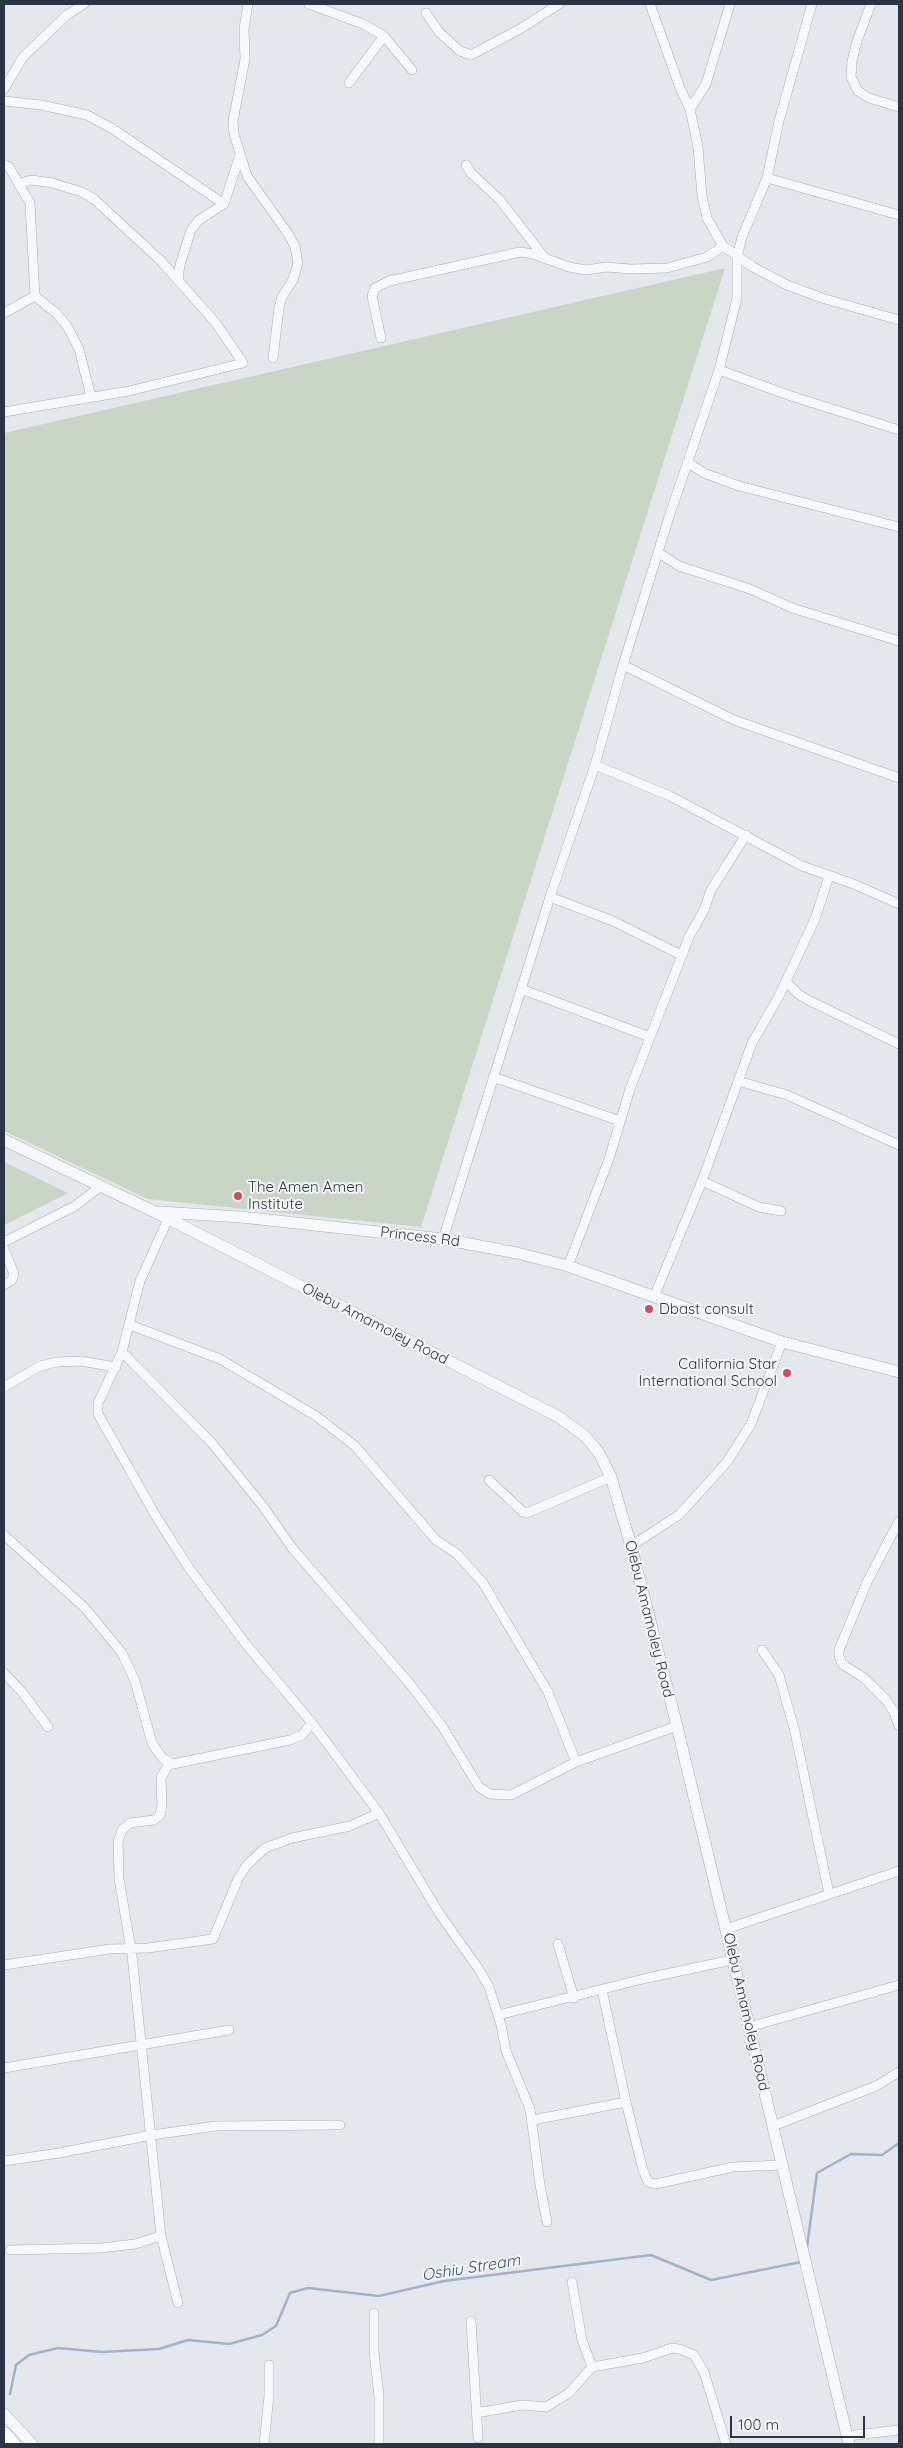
<!DOCTYPE html>
<style>
body{margin:0}
#map{position:relative;width:903px;height:2448px;overflow:hidden;background:#e4e7ec;font-family:Quicksand,sans-serif}
canvas{display:block}
.frame{position:absolute;inset:0;border:5px solid #2b3445;pointer-events:none}
.scale{position:absolute;left:730px;top:2416px;width:135px;height:22px;box-sizing:border-box;border:2px solid #2b3445;border-top:0;padding-left:6px;font-size:15px;line-height:18px;white-space:nowrap;color:#2b3445;-webkit-text-stroke:4px #f4f6f9;paint-order:stroke}
</style>
<div id="map">
<canvas width="903" height="2448"></canvas>
<div class="frame"></div>
<div class="scale">100 m</div>
</div>
<script>
const context = document.querySelector('canvas').getContext('2d');
context.lineJoin = 'round';
function fill(path, color) {
  context.fillStyle = color;
  context.fill(path, 'evenodd');
}
function toPath(rows) {
  const path = new Path2D();
  for (const r of rows) {
    path.moveTo(r[0], r[1]);
    for (let i = 2; i < r.length; i += 2) path.lineTo(r[i], r[i + 1]);
  }
  return path;
}
function stroke(path, color, width, dash) {
  context.strokeStyle = color;
  context.lineWidth = width;
  context.lineCap = dash ? 'butt' : 'round';
  context.setLineDash(dash || []);
  context.stroke(path);
}
function write(font, color, halo, rows, align = 'center') {
  context.font = font + ' Quicksand,sans-serif';
  context.lineWidth = 4;
  context.setLineDash([]);
  context.textBaseline = 'middle';
  context.strokeStyle = halo;
  context.fillStyle = color;
  for (const [text, x, y, turn = 0] of rows) {
    context.save();
    context.translate(x, y);
    context.rotate((+turn || 0) * Math.PI / 180);
    context.textAlign = isNaN(turn) ? turn : align;
    if (halo) context.strokeText(text, 0, 0);
    context.fillText(text, 0, 0);
    context.restore();
  }
}
const green = toPath([
 [725,268,421,1227,148,1199,4,1131,4,433],
 [4,1162,68,1193,4,1225]
]);
const stream = toPath([
 [807,2247,817,2173,851,2154,882,2155,899,2143],
 [10,2394,16,2365,29,2355,58,2348,102,2352,159,2349,188,2340,229,2344,262,2335,276,2326,290,2293,308,2288,379,2296,444,2281,651,2255,711,2280,801,2262]
]);
const minor = toPath([
 [248,4,244,29,245,59,233,121,234,134,247,176,289,235,295,247,298,263,293,280,282,297,279,308,273,358],
 [309,4,363,24,384,36,412,70],
 [650,4,680,88,690,109,698,147,702,196,707,218,723,246,753,267,787,285,822,298,899,320],
 [871,4,857,41,852,61,851,77,858,91,869,98,899,107],
 [426,13,439,32,460,51,471,55,520,29,559,4],
 [349,83,384,36],
 [4,89,23,57,67,15,84,4],
 [4,101,41,105,87,115,113,129,224,204,199,220,191,230,180,265,178,280],
 [690,109,706,84,730,4],
 [4,165,9,167,30,203,35,296,56,313,67,326,79,349,91,397],
 [466,165,471,173,500,200,544,257],
 [767,178,899,215],
 [224,204,240,155],
 [4,313,35,296],
 [381,338,372,296,375,288,389,281,520,252,533,254,569,267,586,270,606,267,631,269,667,268,707,257,723,246],
 [719,370,791,396,899,430],
 [4,412,129,391,243,363,215,322,160,260,94,199,82,192,52,183,31,180,18,184],
 [687,462,704,473,739,486,899,527],
 [659,553,679,566,750,589,792,608,899,641],
 [623,665,734,720,899,778],
 [595,765,670,796,802,866,851,883,899,904],
 [550,897,613,921,681,955],
 [787,982,798,994,808,1000,899,1044],
 [521,989,650,1037],
 [493,1077,620,1121],
 [738,1081,787,1095,899,1145],
 [702,1181,759,1207,781,1211],
 [168,1219,140,1281,122,1352,98,1403,98,1414,157,1518,189,1568,245,1643,312,1723,379,1813,439,1913,480,1971,489,1987,501,2025,506,2051,530,2109,540,2185,547,2222],
 [443,1239,550,897,595,765,623,665,668,520,719,370,737,298,737,257,742,237,767,178,779,121,812,4],
 [4,1242,75,1206,101,1186],
 [4,1249,14,1274,12,1280,4,1285],
 [568,1266,609,1159,630,1089,689,937,704,910,711,890,746,835],
 [654,1297,702,1181,752,1043,779,996,815,919,829,876],
 [130,1325,220,1359,316,1416,355,1446,436,1540,457,1554,483,1583,548,1692,576,1762],
 [122,1352,211,1442,262,1505,293,1549,410,1684,442,1726,479,1787,490,1794,511,1795,576,1762,677,1726],
 [4,1387,40,1366,57,1362,80,1361,116,1367],
 [489,1480,523,1512,527,1513,611,1477],
 [899,1521,867,1582,839,1650,839,1656,842,1664,864,1678,886,1700,894,1712,899,1726],
 [4,1535,85,1608,122,1653,135,1681,152,1743,162,1758,171,1763],
 [631,1546,679,1515,727,1462,751,1424,782,1342],
 [762,1650,779,1675,795,1732,829,1894],
 [4,1673,22,1692,48,1727],
 [726,1929,899,1871],
 [558,1944,574,1998],
 [4,1965,110,1949,148,1948,213,1939,238,1879,246,1866,265,1848,292,1838,350,1826,379,1813],
 [602,1990,626,2102,643,2170,648,2182,656,2184,733,2167,782,2165],
 [498,2015,647,1978,732,1960],
 [749,2027,899,1985],
 [4,2068,229,2030],
 [533,2120,626,2102],
 [773,2126,876,2086,899,2072],
 [4,2161,59,2153,152,2135,216,2126,340,2125],
 [10,2250,101,2248,135,2244,161,2236],
 [572,2282,582,2340,592,2367],
 [178,2303,161,2236,132,1955,119,1879,118,1842,122,1830,130,1823,154,1820,160,1815,162,1805,161,1778,168,1765,290,1740,302,1735,312,1723],
 [374,2313,374,2352,379,2396,379,2444],
 [471,2321,478,2438],
 [476,2413,522,2405,546,2407,569,2393,592,2367,643,2358,672,2348,679,2349,694,2355,704,2372,726,2444],
 [847,2436,899,2430],
 [264,2444,269,2396,269,2365]
]);
const tertiary = toPath([
 [4,1140,155,1212,559,1417,586,1437,599,1453,611,1477,631,1546,677,1726,849,2444],
 [160,1212,241,1217,443,1239,517,1253,568,1266,782,1342,899,1372],
 [4,2414,32,2444]
]);
const primary = toPath([
 [4,2434,13,2444]
]);
const markers = [
 [238,1196,5,"#d1495b"],
 [649,1309,5,"#d1495b"],
 [787,1373,5,"#d1495b"]
];
const poiNames = [
 ["The Amen Amen",248,1187],
 ["Institute",248,1204],
 ["Dbast consult",659,1309],
 ["California Star",777,1364,"right"],
 ["International School",777,1381,"right"]
];
const streetNames = [
 ["Princess Rd",420,1237,7],
 ["Olebu Amamoley Road",375,1324,27],
 ["Olebu Amamoley Road",649,1619,76],
 ["Olebu Amamoley Road",746,2012,77]
];
const waterNames = [
 ["Oshiu Stream",471,2268,-9]
];
fill(green, '#c9d6c5');
stroke(stream, '#9fb4cc', 2.5);
stroke(minor, '#a9aeb7', 10);
stroke(tertiary, '#a9aeb7', 12);
stroke(primary, '#a3abb8', 15);
stroke(minor, '#f7f8fa', 9);
stroke(tertiary, '#f7f8fa', 11);
stroke(primary, '#fff', 14);
for (const [x, y, r, color] of markers) {
  const dot = new Path2D();
  dot.arc(x, y, r, 0, 2 * Math.PI);
  context.fillStyle = color;
  context.fill(dot);
  stroke(dot, '#f4f6f9', 2);
}
write('15px', '#2b3445', '#f4f6f9', poiNames, 'left');
write('15px', '#2b3445', '#f4f6f9', streetNames);
write('italic 16px', '#34527a', '#f4f6f9', waterNames);
</script>
